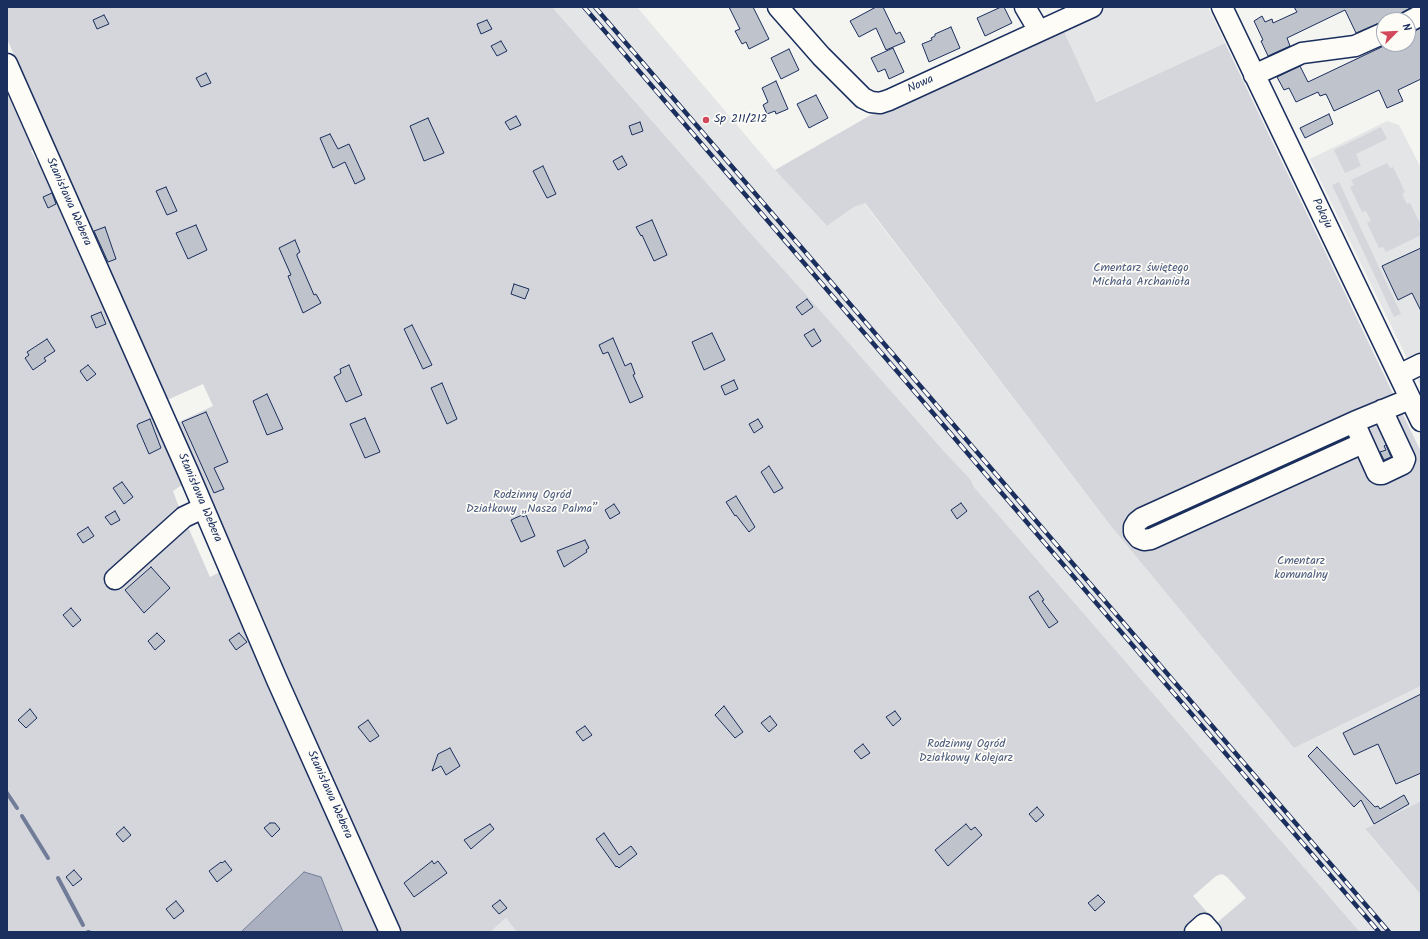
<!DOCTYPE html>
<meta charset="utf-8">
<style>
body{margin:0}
#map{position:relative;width:1428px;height:939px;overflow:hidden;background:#f4f4f1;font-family:Kalam,sans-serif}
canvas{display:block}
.frame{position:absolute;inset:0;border:8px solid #1b2f5e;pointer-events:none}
.north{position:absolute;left:1376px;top:12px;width:40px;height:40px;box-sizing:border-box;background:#fdfcf7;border:1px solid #a3aaba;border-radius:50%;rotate:66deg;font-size:11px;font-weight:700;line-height:16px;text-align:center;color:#1b2f5e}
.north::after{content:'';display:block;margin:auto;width:14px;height:18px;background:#d1495b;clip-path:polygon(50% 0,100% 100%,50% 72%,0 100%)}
</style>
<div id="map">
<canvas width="1428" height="939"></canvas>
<div class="frame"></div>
<div class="north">N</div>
</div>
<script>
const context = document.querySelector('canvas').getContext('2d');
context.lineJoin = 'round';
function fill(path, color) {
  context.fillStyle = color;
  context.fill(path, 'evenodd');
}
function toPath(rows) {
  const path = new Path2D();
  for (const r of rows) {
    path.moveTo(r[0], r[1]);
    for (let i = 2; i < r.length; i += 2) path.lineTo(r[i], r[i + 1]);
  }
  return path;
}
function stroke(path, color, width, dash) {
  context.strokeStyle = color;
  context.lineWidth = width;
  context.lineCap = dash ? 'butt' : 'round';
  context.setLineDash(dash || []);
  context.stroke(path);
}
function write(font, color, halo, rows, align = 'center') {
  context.font = font + ' Kalam,sans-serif';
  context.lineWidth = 3.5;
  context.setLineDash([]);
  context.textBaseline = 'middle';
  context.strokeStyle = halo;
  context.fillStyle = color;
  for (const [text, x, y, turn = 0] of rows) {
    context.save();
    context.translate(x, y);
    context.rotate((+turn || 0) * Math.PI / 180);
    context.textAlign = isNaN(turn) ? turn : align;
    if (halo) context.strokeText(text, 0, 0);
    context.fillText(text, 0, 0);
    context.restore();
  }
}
const built = toPath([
 [552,7,637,7,775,170,827,226,854,207,864,203,1110,525,1294,748,1421,686,1421,801,1365,830,1421,895,1421,932,1360,932,974,487,971,480,942,449,819,309,754,237],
 [1106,7,1208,7,1225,43,1095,102,1062,27],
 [1387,121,1399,125,1421,168,1421,387,1310,159],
 [506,918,517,932,490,932]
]);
const green = toPath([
 [7,7,552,7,754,237,819,309,942,449,971,480,974,487,1360,932,1219,932,1213,926,1246,898,1227,877,1222,874,1216,876,1193,896,1207,912,1185,932,517,932,506,918,490,932,398,932,279,668,266,624,177,423,213,406,203,384,167,400,7,39],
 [1062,27,1096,102,1225,43,1421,452,1421,686,1294,748,1110,525,865,203,854,207,827,226,775,170,869,116],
 [7,78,37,145,31,151,34,156,36,161,43,163,181,477,182,485,173,491,177,502,210,577,220,572,382,932,343,932,321,877,304,872,241,932,7,932],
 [1381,127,1387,139,1356,154,1361,166,1345,173,1334,150],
 [1387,163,1390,168,1393,167,1405,192,1402,194,1407,204,1410,203,1421,225,1421,229,1419,230,1421,235,1386,252,1383,247,1379,248,1367,223,1371,221,1366,211,1362,212,1350,187,1354,185,1351,180],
 [1339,182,1401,314,1394,317,1332,185],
 [1421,801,1421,895,1365,829]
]);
const water = toPath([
 [304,872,321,877,343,932,241,932,304,872]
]);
const stream = toPath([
 [7,793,17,808],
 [22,816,48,858],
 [58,878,83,925],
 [88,932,89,932]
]);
const building = toPath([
 [729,7,753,7,769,39,749,49,746,42,742,44,735,31,740,29,729,7],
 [876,7,883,7,896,34,900,32,905,42,886,50,876,28,859,37,850,21,876,7],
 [1001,7,1004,7,1012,23,985,36,977,18,1001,7],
 [1294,7,1412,7,1403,12,1398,16,1390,20,1384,20,1384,22,1379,23,1356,33,1345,10,1287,38,1290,46,1268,56,1261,41,1263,40,1254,21,1262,16,1265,22,1272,19,1273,23,1297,12,1294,7],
 [104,15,109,24,97,29,93,20,104,15],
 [487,20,492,29,481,34,477,24,487,20],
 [951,27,960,48,929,62,922,44,932,40,931,38,935,36,935,34,951,27],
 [1421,28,1421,79,1398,90,1403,101,1387,108,1379,90,1334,111,1326,94,1320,96,1318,92,1296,102,1289,88,1284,90,1277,77,1300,66,1308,82,1388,44,1408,44,1408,33,1421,28],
 [501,41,507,51,497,56,491,46,501,41],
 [893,48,904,72,889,79,885,69,878,72,871,58,893,48],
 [789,49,799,70,781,79,771,58,789,49],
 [206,73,211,83,201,87,196,78,206,73],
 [776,81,788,109,776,114,775,111,767,114,763,105,768,102,762,88,776,81],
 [816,95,828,118,809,128,797,104,816,95],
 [1329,114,1333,124,1305,138,1300,128,1329,114],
 [516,116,521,125,510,130,505,122,516,116],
 [428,118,444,153,424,161,410,126,428,118],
 [640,122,643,131,632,135,629,126,640,122],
 [330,134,338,149,349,144,365,179,355,184,345,162,333,168,320,138,330,134],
 [622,156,627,165,618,170,613,161,622,156],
 [543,166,556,194,547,198,533,171,543,166],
 [166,187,177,211,167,215,156,191,166,187],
 [52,193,56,204,48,208,43,197,52,193],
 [652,220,667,255,654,261,642,235,641,236,636,227,652,220],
 [196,225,207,250,188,259,176,233,196,225],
 [105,227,116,259,108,262,94,231,105,227],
 [295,240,300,252,297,254,297,256,314,295,316,294,321,303,303,313,288,276,291,275,279,248,295,240],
 [1421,248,1421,311,1412,293,1398,300,1382,266,1421,248],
 [514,284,529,289,525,299,511,294,514,284],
 [807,299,813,307,802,315,796,307,807,299],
 [101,312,106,324,96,328,91,316,101,312],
 [412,325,432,365,423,369,404,329,412,325],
 [814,329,821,341,812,347,804,335,814,329],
 [712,333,725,360,704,370,692,342,712,333],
 [613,338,625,366,631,363,635,374,633,375,643,397,630,403,608,352,603,354,599,345,613,338],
 [47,339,55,351,44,358,46,361,33,370,25,358,29,355,27,352,47,339],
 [88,365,96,374,87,381,80,371,88,365],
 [349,365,362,395,346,402,334,377,341,373,340,369,349,365],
 [734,380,738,389,725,395,721,386,734,380],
 [442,383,457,419,447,424,431,388,442,383],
 [267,394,283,429,267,435,253,401,267,394],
 [206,412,228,462,214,468,224,489,214,493,182,422,206,412],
 [365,418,380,452,365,458,350,424,365,418],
 [150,419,161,448,149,454,137,426,138,424,150,419],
 [758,419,763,427,754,433,749,424,758,419],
 [1386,445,1391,457,1384,460,1380,452,1386,450,1384,446,1386,445],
 [769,466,783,488,774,493,761,472,769,466],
 [122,482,133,497,124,504,113,488,122,482],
 [736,496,755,527,749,532,736,515,735,516,726,502,736,496],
 [961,503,967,511,957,519,951,510,961,503],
 [614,504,620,513,610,519,605,510,614,504],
 [115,511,120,520,111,525,105,517,115,511],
 [522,515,523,517,526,515,535,536,521,542,511,520,522,515],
 [88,527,94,536,83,543,77,534,88,527],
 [585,540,589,548,586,550,587,552,564,567,557,551,585,540],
 [151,567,170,588,144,613,125,590,151,567],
 [1038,591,1044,600,1042,601,1058,622,1049,628,1029,597,1038,591],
 [71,608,81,620,73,627,63,615,71,608],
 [157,633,165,641,155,650,148,641,157,633],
 [239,633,247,642,236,650,229,640,239,633],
 [1421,694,1421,773,1396,784,1378,744,1354,755,1343,733,1421,694],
 [724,706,743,732,735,738,715,715,724,706],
 [30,709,37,718,26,728,18,720,30,709],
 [895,711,901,719,893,726,886,717,895,711],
 [770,716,777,725,769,732,761,723,770,716],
 [368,720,379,736,370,742,358,727,368,720],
 [585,726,592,735,583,741,576,732,585,726],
 [863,744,870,753,861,759,854,751,863,744],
 [1317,747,1375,807,1378,806,1380,809,1404,795,1409,804,1374,824,1361,800,1354,807,1308,756,1317,747],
 [450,748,460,766,446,775,441,766,432,771,438,754,450,748],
 [1037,807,1044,815,1036,822,1029,814,1037,807],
 [270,823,275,823,280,829,272,837,264,828,270,823],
 [490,824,494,829,471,849,464,840,490,824],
 [966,824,971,830,975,827,982,835,948,866,935,850,966,824],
 [124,827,131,835,123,842,116,834,124,827],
 [604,833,619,855,631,846,637,854,619,868,617,866,616,867,596,839,604,833],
 [225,861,232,870,217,882,209,871,221,862,222,863,225,861],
 [432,861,434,864,438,861,447,873,414,897,404,883,432,861],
 [74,870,82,879,73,886,66,877,74,870],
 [1098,895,1105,902,1095,911,1088,903,1098,895],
 [500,900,507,908,499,914,492,906,500,900],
 [176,901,184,911,174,919,166,909,176,901]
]);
const minor = toPath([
 [778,7,821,56,863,98,871,102,880,103,889,100,1092,7],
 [1025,7,1039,31],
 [1222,7,1421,421],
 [1408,22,1421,15],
 [7,64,189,474,277,680,390,932],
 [1254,75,1302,53,1355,46,1384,33],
 [1399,375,1421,364],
 [1358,431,1377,473,1379,474,1382,474,1403,464,1405,459,1382,410],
 [1363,443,1151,539,1144,540,1139,538,1134,532,1134,527,1137,522,1142,518,1354,422,1410,399],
 [115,579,184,517,203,508],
 [1195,932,1204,924,1211,932]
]);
const rail = toPath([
 [584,7,1379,932],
 [595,7,1389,932]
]);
const markers = [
 [706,120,4,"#d1495b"]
];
const streetNames = [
 ["Nowa",921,85,-25],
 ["Stanisława Webera",68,202,66],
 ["Pokoju",1321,214,64],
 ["Stanisława Webera",199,498,67],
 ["Stanisława Webera",329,795,66]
];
const poiNames = [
 ["Sp 211/212",714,120]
];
const parkNames = [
 ["Cmentarz świętego",1141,269],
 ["Michała Archanioła",1141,283],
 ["Rodzinny Ogród",532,496],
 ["Działkowy „Nasza Palma”",532,510],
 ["Cmentarz",1301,562],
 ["komunalny",1301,576],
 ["Rodzinny Ogród",966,745],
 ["Działkowy Kolejarz",966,759]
];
fill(built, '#e4e5e6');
fill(green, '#d4d6db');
fill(water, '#aab0bf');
stroke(water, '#717c98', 1);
stroke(stream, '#717c98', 4);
fill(building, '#bfc3cc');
stroke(building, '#1b2f5e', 1);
stroke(minor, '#1b2f5e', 23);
stroke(minor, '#fdfcf7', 20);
stroke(rail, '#1b2f5e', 4.5);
stroke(rail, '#fdfcf7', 3, [9]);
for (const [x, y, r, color] of markers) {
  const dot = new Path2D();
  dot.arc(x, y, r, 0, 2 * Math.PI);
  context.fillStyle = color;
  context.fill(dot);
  stroke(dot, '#fdfcf7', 1.5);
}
write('12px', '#1b2f5e', '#fdfcf7', streetNames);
write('12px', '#1b2f5e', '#fdfcf7', poiNames, 'left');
write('12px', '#49597d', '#fdfcf7', parkNames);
</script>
